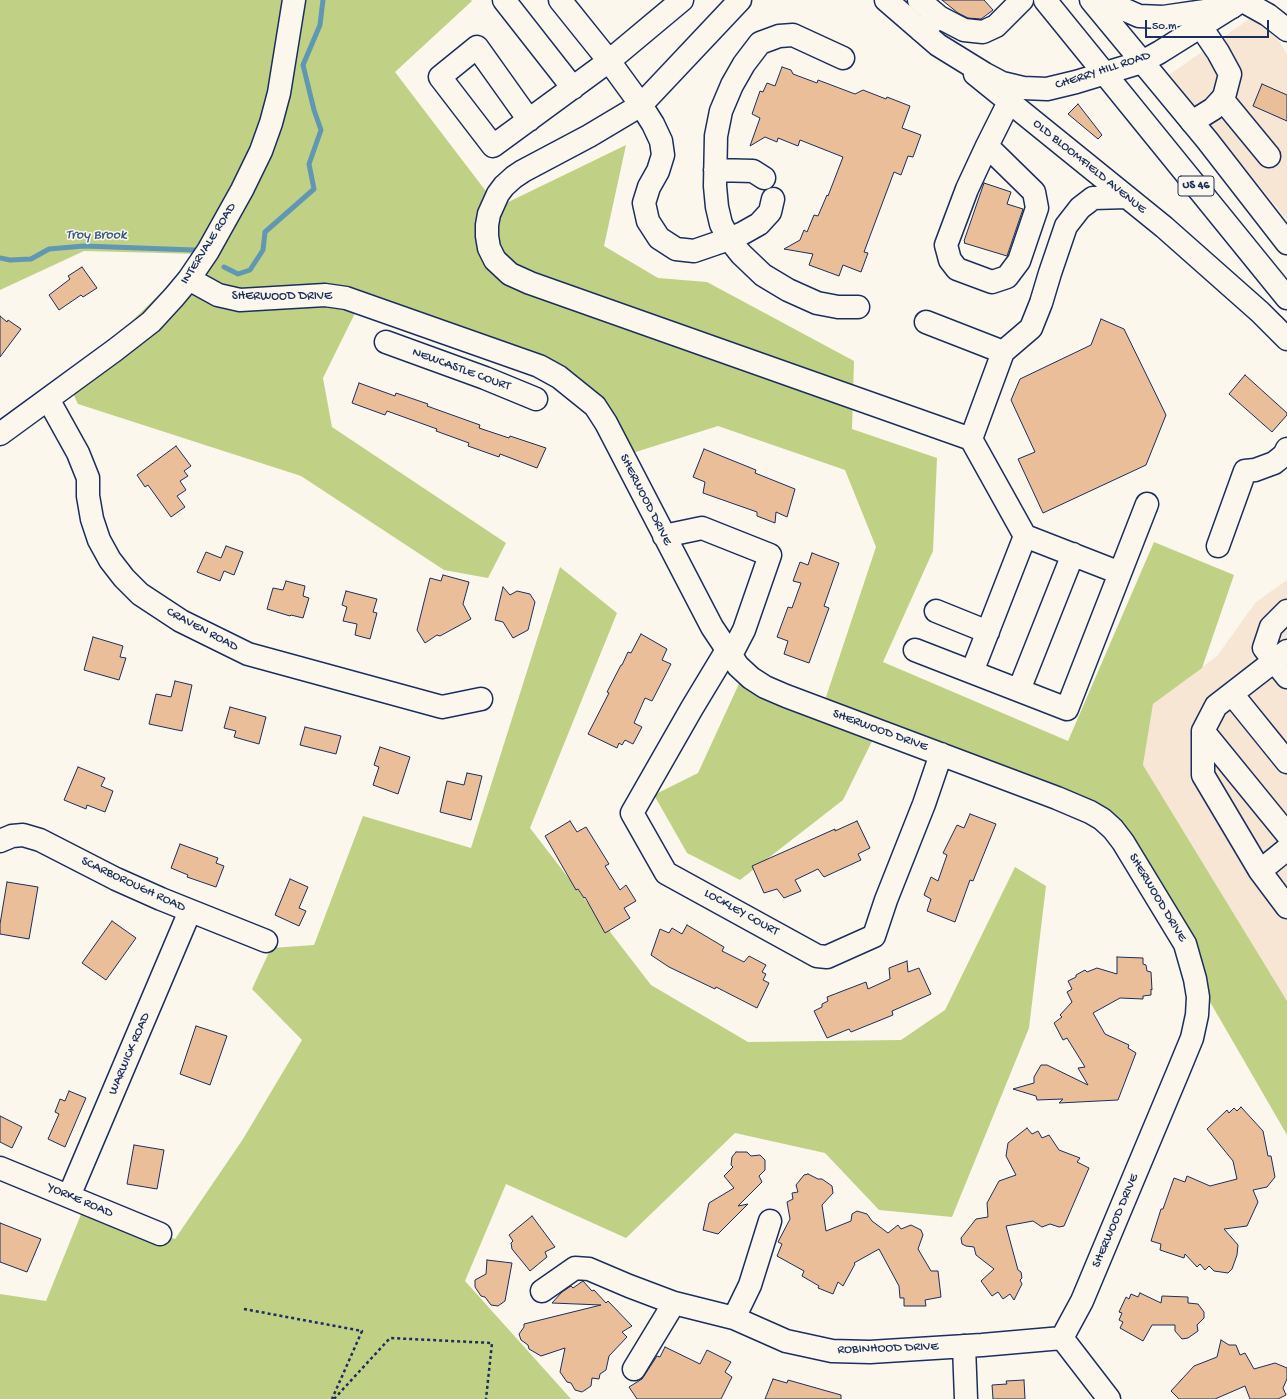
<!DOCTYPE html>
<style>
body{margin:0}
#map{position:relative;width:1287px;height:1399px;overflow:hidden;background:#fbf7ec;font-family:"Gochi Hand",sans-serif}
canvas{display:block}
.scale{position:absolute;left:1145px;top:20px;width:124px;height:18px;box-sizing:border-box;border:2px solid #1b2f5e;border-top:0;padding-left:5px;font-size:12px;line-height:14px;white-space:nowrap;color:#1b2f5e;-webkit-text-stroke:3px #fbf7ec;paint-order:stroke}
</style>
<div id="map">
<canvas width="1287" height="1399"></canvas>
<div class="scale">50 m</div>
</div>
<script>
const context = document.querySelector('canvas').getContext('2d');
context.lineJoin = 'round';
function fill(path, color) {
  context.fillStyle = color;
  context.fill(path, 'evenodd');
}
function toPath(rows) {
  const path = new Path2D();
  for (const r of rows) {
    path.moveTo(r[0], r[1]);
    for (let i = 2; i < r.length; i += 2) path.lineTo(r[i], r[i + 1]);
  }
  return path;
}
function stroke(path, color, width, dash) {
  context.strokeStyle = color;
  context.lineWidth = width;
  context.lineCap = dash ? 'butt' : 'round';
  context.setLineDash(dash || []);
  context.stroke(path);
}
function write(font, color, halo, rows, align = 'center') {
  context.font = font + ' "Gochi Hand",sans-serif';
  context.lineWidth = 3;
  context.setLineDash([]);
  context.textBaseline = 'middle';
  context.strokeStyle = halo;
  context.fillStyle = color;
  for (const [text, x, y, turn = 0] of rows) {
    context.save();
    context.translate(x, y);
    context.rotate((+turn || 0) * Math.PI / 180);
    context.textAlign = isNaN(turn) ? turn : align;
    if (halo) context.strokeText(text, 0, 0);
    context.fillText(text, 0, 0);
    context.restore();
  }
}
const built = toPath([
 [1252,17,1279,41,1287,54,1287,220,1169,75],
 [1287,580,1287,1001,1143,765,1153,704,1217,656,1256,602]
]);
const green = toPath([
 [0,0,471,0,472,1,395,72,498,207,626,145,604,246,658,278,707,282,854,361,852,429,937,458,933,551,883,662,1068,741,1154,542,1234,575,1202,668,1153,704,1143,765,1287,1001,1287,1135,1106,822,876,733,843,800,740,880,687,853,654,795,698,773,743,675,822,709,876,547,845,470,718,426,623,456,572,385,360,303,323,378,332,427,506,543,488,578,444,570,301,476,78,404,68,383,201,254,84,251,0,290],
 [560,567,617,613,530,828,651,985,748,1042,901,1040,945,1010,1015,867,1046,886,1029,1028,952,1217,879,1210,825,1153,735,1133,626,1238,506,1184,465,1281,571,1399,0,1399,0,1294,46,1301,86,1202,175,1239,243,1139,302,1040,252,989,271,948,314,945,363,816,471,848]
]);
const stream = toPath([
 [0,258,10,260,31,259,49,249,84,246,195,250],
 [224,267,238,274,250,270,263,250,265,232,314,189,309,164,321,130,314,110,303,65,320,25,323,0]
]);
const building = toPath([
 [942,0,984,0,993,10,981,19,968,18,958,13,942,0],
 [782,67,791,70,793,74,817,83,818,80,855,94,863,90,886,99,887,97,910,106,902,128,921,135,913,157,908,156,901,175,894,172,864,252,868,253,861,272,843,265,839,276,809,265,813,254,784,249,800,240,804,230,807,232,814,215,818,216,827,195,828,196,843,157,800,140,798,146,778,138,777,142,765,137,750,146,760,118,752,114,760,91,763,92,767,83,775,86,782,67],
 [1262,84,1287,95,1287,121,1253,106,1262,84],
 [1078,104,1102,135,1098,139,1068,114,1078,104],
 [984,183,1011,192,1007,204,1023,209,1007,256,964,243,965,242,964,241,984,183],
 [82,267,97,288,83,297,81,295,59,310,49,295,70,279,68,276,82,267],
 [0,316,7,322,8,320,21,329,0,357,0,316],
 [1101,319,1124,329,1166,415,1146,465,1043,513,1018,459,1035,452,1011,400,1020,379,1091,345,1101,319],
 [1245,375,1287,413,1287,415,1272,432,1229,394,1245,375],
 [359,383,395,396,396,393,428,404,427,406,480,425,479,428,509,438,510,436,546,448,537,468,500,454,499,457,468,446,469,443,436,431,437,429,387,411,385,415,352,403,359,383],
 [176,446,191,466,184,471,188,476,180,481,186,490,177,496,185,507,171,517,148,485,145,487,137,475,176,446],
 [704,449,756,470,755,473,795,489,787,517,776,512,775,523,757,516,757,512,703,493,705,482,693,477,704,449],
 [226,546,243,552,234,575,224,571,220,581,197,572,206,552,221,558,226,546],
 [812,553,839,563,824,606,829,608,809,663,784,654,788,641,777,637,788,607,792,608,801,583,793,581,800,562,808,565,812,553],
 [443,575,469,582,463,604,471,619,440,636,437,635,425,643,417,630,430,578,441,581,443,575],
 [286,581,305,586,303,596,309,598,303,618,291,615,290,616,267,609,273,588,283,590,286,581],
 [503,587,510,595,517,591,530,594,535,602,528,630,513,638,503,622,495,620,503,587],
 [346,591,377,599,373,612,377,613,370,639,355,635,357,624,343,621,347,607,342,605,346,591],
 [641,634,667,649,662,660,671,664,652,701,645,698,634,723,642,727,633,744,625,740,622,745,619,743,617,748,588,734,609,693,607,692,621,665,622,665,628,652,631,653,641,634],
 [93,637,123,646,120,657,126,658,119,680,84,670,93,637],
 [175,681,192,685,182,731,149,724,156,694,171,697,175,681],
 [230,707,266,717,259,744,234,737,236,731,224,728,230,707],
 [305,727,341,736,336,754,300,745,305,727],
 [380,747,410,757,398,794,373,785,379,767,374,765,380,747],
 [78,767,105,778,101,786,113,791,105,812,87,805,86,809,64,800,78,767],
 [467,773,482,776,471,820,440,812,447,781,464,785,467,773],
 [970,814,996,824,973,881,970,880,955,922,927,911,931,899,924,895,931,877,938,881,947,855,943,853,957,825,964,828,970,814],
 [570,821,577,832,586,827,609,864,605,866,620,890,626,885,636,901,624,908,630,918,605,933,585,897,584,898,578,889,576,890,545,836,570,821],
 [857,821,870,848,858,854,861,860,824,877,818,869,795,880,801,891,784,898,777,889,764,893,752,866,835,829,835,831,857,821],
 [180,844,218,858,216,863,224,866,216,887,187,877,188,875,171,868,180,844],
 [290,879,308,887,299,908,306,911,299,926,275,915,290,879],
 [7,882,38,887,29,939,0,934,0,924,7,882],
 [112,921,136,938,106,980,82,963,112,921],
 [687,925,724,947,722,951,744,962,749,956,766,965,762,972,766,974,763,980,769,983,757,1008,716,987,715,989,669,967,651,955,660,929,669,933,672,928,682,934,687,925],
 [1117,957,1143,958,1143,964,1146,965,1147,971,1151,972,1152,990,1151,989,1151,995,1143,996,1143,999,1120,998,1093,1013,1105,1034,1129,1045,1128,1048,1136,1053,1118,1100,1059,1103,1063,1099,1037,1100,1036,1096,1013,1089,1034,1083,1034,1077,1041,1065,1047,1065,1088,1085,1078,1068,1085,1067,1067,1038,1063,1040,1054,1023,1062,1017,1060,1015,1072,1002,1067,992,1072,989,1068,981,1076,977,1076,975,1085,970,1087,972,1097,968,1117,974,1117,957],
 [907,961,908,972,919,968,931,994,892,1011,893,1015,851,1032,849,1029,827,1038,814,1011,822,1007,822,1004,828,1001,827,997,866,982,868,989,890,979,889,968,907,961],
 [196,1026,227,1036,210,1085,180,1074,196,1026],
 [69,1091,86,1098,65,1147,48,1139,59,1114,55,1112,60,1099,65,1101,69,1091],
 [1241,1107,1263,1131,1268,1156,1271,1156,1275,1177,1267,1187,1253,1190,1258,1202,1247,1226,1224,1229,1238,1245,1237,1255,1232,1269,1228,1273,1214,1271,1209,1266,1205,1270,1200,1264,1197,1267,1185,1254,1184,1258,1160,1250,1161,1244,1151,1241,1161,1209,1163,1209,1174,1178,1185,1182,1187,1176,1210,1186,1237,1179,1233,1161,1207,1129,1227,1110,1229,1113,1234,1108,1237,1111,1241,1107],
 [0,1116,22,1127,12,1148,0,1142,0,1116],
 [1027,1128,1032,1134,1038,1131,1042,1138,1049,1135,1059,1150,1080,1158,1077,1162,1089,1168,1064,1226,1059,1227,1050,1224,1042,1227,1033,1221,1006,1226,1018,1270,1021,1272,1022,1278,1020,1280,1022,1284,1014,1300,1010,1294,1003,1299,998,1292,992,1296,981,1281,994,1269,976,1255,974,1247,966,1246,962,1244,961,1238,976,1219,988,1217,987,1203,999,1181,1016,1175,1006,1156,1008,1143,1027,1128],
 [134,1145,164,1150,157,1189,127,1184,134,1145],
 [736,1152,747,1152,751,1156,760,1155,765,1160,765,1170,759,1176,762,1182,738,1206,748,1204,718,1234,703,1230,709,1203,734,1188,724,1176,733,1167,731,1165,732,1157,736,1152],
 [808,1174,818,1179,822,1179,832,1186,833,1193,822,1205,826,1231,851,1221,852,1214,857,1211,867,1214,872,1221,888,1233,898,1225,901,1229,911,1225,921,1230,923,1235,918,1249,931,1271,938,1271,941,1297,925,1300,926,1306,904,1306,904,1298,900,1298,899,1286,879,1249,854,1263,855,1264,843,1286,838,1282,833,1294,818,1288,819,1286,802,1276,804,1271,777,1256,782,1244,778,1242,790,1219,787,1202,793,1199,792,1193,798,1192,796,1185,804,1175,808,1174],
 [532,1216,555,1247,545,1252,547,1257,530,1271,512,1249,511,1243,513,1241,509,1235,532,1216],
 [0,1223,41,1239,27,1272,0,1262,0,1223],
 [487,1260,512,1263,505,1301,498,1306,491,1305,485,1297,481,1296,475,1287,475,1280,486,1274,487,1260],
 [583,1281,592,1291,594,1290,606,1303,608,1301,632,1326,622,1332,627,1337,609,1356,606,1370,600,1374,599,1379,592,1378,591,1386,582,1392,575,1390,571,1383,567,1382,560,1372,565,1348,541,1356,529,1349,528,1345,521,1340,519,1334,524,1327,524,1324,601,1305,552,1303,562,1292,571,1286,573,1288,583,1281],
 [1140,1293,1161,1303,1162,1296,1188,1297,1188,1303,1198,1304,1204,1312,1204,1318,1197,1325,1198,1331,1188,1338,1182,1339,1175,1331,1175,1325,1152,1325,1143,1341,1120,1328,1123,1322,1119,1320,1122,1313,1119,1312,1126,1297,1129,1299,1131,1294,1138,1297,1140,1293],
 [1221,1340,1229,1345,1236,1345,1240,1355,1245,1353,1254,1369,1275,1363,1287,1368,1287,1379,1283,1388,1286,1395,1278,1399,1250,1399,1245,1386,1215,1399,1179,1399,1171,1391,1194,1366,1217,1357,1221,1340],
 [665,1347,700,1364,707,1350,731,1362,725,1372,732,1377,721,1399,637,1399,629,1387,642,1379,657,1356,660,1357,665,1347],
 [773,1379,787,1383,788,1380,841,1395,841,1399,765,1399,773,1379],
 [1024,1380,1025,1399,993,1399,992,1385,1007,1384,1006,1381,1024,1380]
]);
const path = toPath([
 [244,1309,362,1331,332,1399],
 [334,1399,390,1338,492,1343,486,1399]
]);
const minor = toPath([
 [504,0,573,88],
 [560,0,609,61,682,0],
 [740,0,641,105,589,136,523,171,514,177,504,186,498,194,489,214,487,225,487,236,489,248,495,260,510,274,530,283,971,439,1025,536,972,672],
 [919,0,939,17],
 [921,30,939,17,964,30,983,32,996,26,1022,0],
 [975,74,1164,227,1260,312,1287,339],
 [1222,99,1269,156],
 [529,120,477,47,440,77,493,146,609,61,641,105,653,124,661,141,663,155,658,171,649,187,644,203,648,221,659,238,676,249,694,251,729,239,721,224,717,207,715,186,716,136,721,111,732,85,744,64,760,43,779,36,793,35,843,58],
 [1192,122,1213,109,1224,97,1230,74,1218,52,1201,27],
 [987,146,1034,192,1037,208,1019,261,1007,277,992,282,957,269,950,260,946,245,967,189,987,146,1009,102],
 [715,170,753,171,764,178],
 [773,199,770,212,759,224,743,233,729,239,741,254,763,275,788,290,817,303,838,307,858,307],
 [189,279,218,295,240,300,325,295,346,298,539,366,559,377,595,406,606,423,712,627,738,666,751,678,765,687,786,696,1057,798,1090,812,1102,819,1113,829,1123,842,1185,944,1195,979,1198,997,1197,1015,1192,1038,1178,1072,1082,1301,1062,1338],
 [926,322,1003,352,971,439],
 [386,342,485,378,536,399],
 [1003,352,1031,328,1041,303,1050,273,1066,226,1080,208,1093,198,1127,197],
 [48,399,78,453,88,478,88,496,92,519,99,540,110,560,124,578,140,594,181,621,248,654,442,707,481,699],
 [0,434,115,350,151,322,174,297,189,279,208,251,242,190,261,151,271,123,279,93,294,0],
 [664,536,702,528,770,555,744,630,731,655],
 [1025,536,1120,573],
 [1218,546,1245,471,1255,470,1274,463,1284,455,1287,449],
 [936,611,988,632],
 [1287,611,1271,627,1264,648,1287,677],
 [727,650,692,708,632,813,666,873,817,956,827,957,874,936,886,900,924,804,941,754],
 [915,650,1067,709,1147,504],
 [1287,651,1216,706,1203,731,1203,775,1260,871,1287,907],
 [1019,690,1073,554],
 [1232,694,1287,762],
 [1203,731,1287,834],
 [0,841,12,836,23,835,40,840,116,879,161,899,266,941],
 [1260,871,1287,849],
 [0,1168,160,1234],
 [69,1196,190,911],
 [542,1291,575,1268,589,1269,629,1286,674,1303,734,1318,786,1341,832,1351,870,1352,982,1345,1062,1338],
 [734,1318,750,1285,770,1221],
 [1062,1338,1109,1399],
 [964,1346,966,1399],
 [634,1369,674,1303]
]);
const major = toPath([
 [886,0,938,45,985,74,1002,83,1023,88,1047,89,1076,82,1142,62,1160,52,1235,5]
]);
const highway = toPath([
 [1045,0,1287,298],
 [1091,0,1207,140,1287,243],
 [1107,0,1123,9,1139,16,1163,17,1232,7],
 [1241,0,1268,15,1287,30]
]);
const shields = [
 [1196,186,36]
];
const shieldNames = [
 ["US 46",1196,186]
];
const streetNames = [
 ["CHERRY HILL ROAD",1103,71,-18],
 ["OLD BLOOMFIELD AVENUE",1089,167,39],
 ["INTERVALE ROAD",209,244,-58],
 ["SHERWOOD DRIVE",282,297],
 ["NEWCASTLE COURT",461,370,20],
 ["SHERWOOD DRIVE",645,500,63],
 ["CRAVEN ROAD",202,630,28],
 ["SHERWOOD DRIVE",880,731,20],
 ["SCARBOROUGH ROAD",133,885,25],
 ["SHERWOOD DRIVE",1157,898,59],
 ["LOCKLEY COURT",741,913,29],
 ["WARWICK ROAD",130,1054,-67],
 ["YORKE ROAD",80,1201,23],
 ["SHERWOOD DRIVE",1116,1221,-67],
 ["ROBINHOOD DRIVE",888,1349,-2]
];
const waterNames = [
 ["Troy Brook",96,236]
];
fill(built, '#f6e6d3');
fill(green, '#c0d186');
stroke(stream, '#6097b3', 5);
fill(building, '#eabe99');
stroke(building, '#1b2f5e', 1);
stroke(minor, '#1b2f5e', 25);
stroke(major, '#1b2f5e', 25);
stroke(highway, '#1b2f5e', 25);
stroke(path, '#1b2f5e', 2.5, [3, 3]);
stroke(minor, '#fbf7ec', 22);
stroke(major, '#fbf7ec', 22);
stroke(highway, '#fbf7ec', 22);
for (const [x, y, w] of shields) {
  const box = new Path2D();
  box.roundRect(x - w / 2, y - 10, w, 20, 3);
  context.fillStyle = '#fbf7ec';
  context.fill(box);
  stroke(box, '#1b2f5e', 1);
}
write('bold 12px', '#1b2f5e', null, shieldNames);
write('13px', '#1b2f5e', '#fbf7ec', streetNames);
write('italic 14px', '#385a81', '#fbf7ec', waterNames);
</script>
